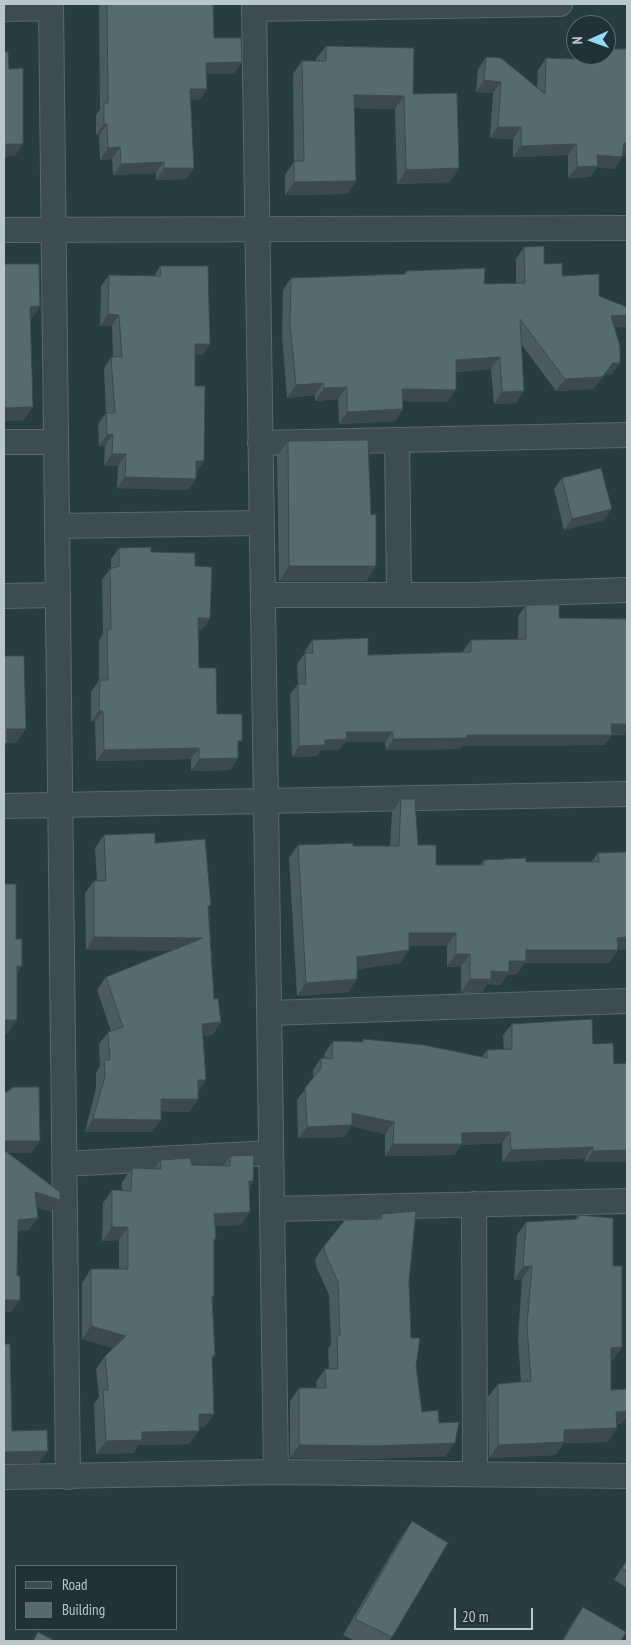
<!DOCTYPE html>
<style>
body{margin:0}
#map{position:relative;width:631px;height:1645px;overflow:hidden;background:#283c43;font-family:"PT Sans Narrow",sans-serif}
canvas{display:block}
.frame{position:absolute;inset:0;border:5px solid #b9c6cc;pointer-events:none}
.legend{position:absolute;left:15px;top:1565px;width:162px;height:65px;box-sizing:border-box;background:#213138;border:1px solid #5e6d73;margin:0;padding:6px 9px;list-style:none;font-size:15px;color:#b9c6cc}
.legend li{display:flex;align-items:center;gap:10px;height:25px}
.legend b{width:25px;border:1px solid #5e6d73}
.north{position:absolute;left:566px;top:15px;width:50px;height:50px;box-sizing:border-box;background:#213138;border:1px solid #5e6d73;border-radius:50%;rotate:268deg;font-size:14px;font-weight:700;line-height:20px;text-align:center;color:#b9c6cc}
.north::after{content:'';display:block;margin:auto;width:18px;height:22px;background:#94d9f6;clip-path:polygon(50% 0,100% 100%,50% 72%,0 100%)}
.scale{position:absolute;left:454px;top:1608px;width:79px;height:22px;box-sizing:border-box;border:2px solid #b9c6cc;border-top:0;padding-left:6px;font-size:15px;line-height:18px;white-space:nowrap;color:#b9c6cc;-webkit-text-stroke:4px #213138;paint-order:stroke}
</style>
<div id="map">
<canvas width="631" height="1645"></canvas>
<div class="frame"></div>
<ul class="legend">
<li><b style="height:6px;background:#3c4c52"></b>Road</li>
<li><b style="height:14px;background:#566a72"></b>Building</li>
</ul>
<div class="north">N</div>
<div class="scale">20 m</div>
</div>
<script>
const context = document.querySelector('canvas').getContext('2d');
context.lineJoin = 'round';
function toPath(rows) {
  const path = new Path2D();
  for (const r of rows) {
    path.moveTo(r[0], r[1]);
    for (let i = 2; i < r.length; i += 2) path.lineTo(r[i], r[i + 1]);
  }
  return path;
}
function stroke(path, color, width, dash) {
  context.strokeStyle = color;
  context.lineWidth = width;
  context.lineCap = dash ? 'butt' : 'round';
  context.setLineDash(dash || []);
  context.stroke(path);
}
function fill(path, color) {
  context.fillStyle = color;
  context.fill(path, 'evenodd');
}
const minor = toPath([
 [51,4,68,1477],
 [254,4,276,1472],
 [4,9,51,8],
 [254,9,560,4],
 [4,230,627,228],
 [397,440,399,593],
 [4,442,56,442],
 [260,443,627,435],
 [57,526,261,523],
 [263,595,474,595,627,590],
 [4,596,58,595],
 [4,806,627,794],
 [269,1013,627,1001],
 [64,1164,271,1153],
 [474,1204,475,1473],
 [272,1209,627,1201],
 [4,1477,276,1472,627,1476]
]);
const wall = toPath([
 [99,4,213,4,214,38,242,62,234,74,206,74,207,89,199,100,191,100,186,179,156,180,156,173,113,175,112,159,100,160,99,135,96,135,96,115,100,109],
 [326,46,413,94,459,168,450,182,397,184,395,109,354,108,356,181,347,194,285,195,285,175,294,161,293,74,302,61,316,61,316,59],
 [627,49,627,155,623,155,622,157,614,169,597,167,590,177,568,178,568,155,513,157,513,139,490,138,493,93,476,92,478,69,486,57,537,88,538,70,546,58,589,59,592,55,606,55],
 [524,247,544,264,562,276,599,296,615,328,611,375,605,375,593,389,556,391,522,345,516,403,494,404,491,369,456,372,447,402,403,401,403,409,395,421,339,424,338,399,315,401,315,395,287,398,282,336,283,290,291,278,404,274,406,271,484,284,516,283,516,259],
 [4,264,40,306,31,319,24,420,4,421],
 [160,266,210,344,202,355,195,355,195,386,204,461,196,472,196,479,188,490,117,488,118,466,104,465,105,446,99,446,98,424,106,413,104,369,111,357,113,357,112,326,100,326,101,286,109,275,154,276],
 [288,441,371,515,376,566,366,581,279,581,277,456],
 [562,478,604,520,564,530,554,489],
 [119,548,151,552,195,566,210,618,202,630,198,630,199,668,217,714,238,746,238,758,230,770,191,771,191,759,96,761,95,722,91,722,91,692,99,680,99,640,103,634,102,580,111,568,111,559],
 [526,605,559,618,627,620,627,729,624,735,612,735,604,745,462,746,460,749,386,750,385,742,345,742,339,750,321,750,317,756,292,757,290,694,298,684,297,664,305,653,305,651,312,640,368,655,463,652,463,651,471,640,518,639,518,616],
 [401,799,418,845,436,865,480,865,484,860,526,862,591,862,598,853,627,908,627,950,618,950,609,963,524,963,516,975,507,975,500,985,487,984,482,992,468,993,461,992,461,967,447,967,447,946,409,946,400,963,357,969,357,979,348,992,297,996,289,858,298,845,353,846,390,846,392,812],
 [104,835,155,843,209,909,214,999,221,1022,212,1035,203,1036,206,1080,198,1091,198,1099,189,1112,161,1111,152,1132,85,1132,96,1088,96,1073,100,1066,99,1044,108,1032,111,1031,97,990,106,977,172,950,86,950,85,893,94,881,97,881,95,848],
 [512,1024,593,1044,614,1064,627,1162,585,1162,585,1158,502,1162,502,1143,461,1145,454,1155,385,1156,385,1134,351,1126,344,1137,298,1138,297,1100,313,1079,313,1070,321,1058,324,1059,325,1053,333,1041,361,1042,363,1039,482,1057,487,1050,504,1050,503,1035],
 [230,1156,253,1181,249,1188,241,1225,215,1226,216,1239,214,1242,214,1296,212,1299,215,1355,212,1360,214,1414,204,1427,199,1427,189,1444,138,1445,133,1453,96,1454,94,1404,99,1397,96,1369,105,1356,113,1348,82,1339,82,1283,91,1269,119,1269,119,1240,102,1241,103,1203,112,1190,122,1190,122,1182,132,1168,154,1169,160,1160,192,1165,223,1166],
 [382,1214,409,1281,411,1338,416,1366,422,1412,439,1423,446,1456,367,1459,290,1458,290,1401,299,1388,317,1388,316,1382,325,1369,329,1369,328,1349,331,1344,329,1295,316,1266,315,1259,324,1246,378,1219],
 [578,1215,613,1266,622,1347,613,1360,611,1360,611,1390,627,1389,627,1415,621,1424,617,1424,608,1442,564,1443,555,1455,489,1458,488,1397,498,1384,521,1382,518,1338,522,1279,514,1280,517,1235,526,1222,575,1219],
 [412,1521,392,1637,389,1641,355,1641,343,1635,401,1537],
 [627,1560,627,1588,614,1580],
 [583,1607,621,1641,562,1641,572,1623]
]);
const shadedWall = toPath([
 [242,62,234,74,198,74,206,63],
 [484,80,501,82,493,93,476,92],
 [190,89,207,89,199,100,182,101],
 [354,95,404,96,395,109,345,108],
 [104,124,107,124,99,135,96,135],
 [498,127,521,127,513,139,490,138],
 [624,143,627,143,627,155,616,154],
 [6,144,23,144,15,156,4,156],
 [576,144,568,155,513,157,521,146],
 [120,147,112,159,100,160,108,148],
 [597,155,622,157,614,169,597,167,590,177,568,178,577,167],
 [164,162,156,173,113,175,121,164],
 [164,168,194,168,186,179,156,180],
 [459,168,450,182,397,184,406,170],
 [356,181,347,194,285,195,294,182],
 [40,306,30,320,30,307],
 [108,314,119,315,112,326,100,326],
 [627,315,627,327,603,328,611,316],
 [195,344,210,344,202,355,187,355],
 [500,357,491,369,447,372,456,360],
 [613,363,620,363,611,375,605,375,593,389,556,391,565,379],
 [323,383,315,395,287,398,296,385],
 [347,387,338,399,315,401,324,388],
 [402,389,456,390,447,402,394,401],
 [524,391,516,403,494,404,502,392],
 [33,407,24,420,4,421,4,410,5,408],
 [403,409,395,421,339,424,347,412],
 [113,434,105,446,99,446,107,435],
 [112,454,126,454,118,466,104,465],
 [196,461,204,461,196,472],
 [125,477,196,479,188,490,117,488],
 [612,509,604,520,564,530,572,519],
 [289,566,376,566,366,581,279,581],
 [198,618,210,618,202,630,190,630],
 [99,711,103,711,95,722,91,722],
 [611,724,627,724,627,729,624,735,604,734],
 [7,729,26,729,16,743,4,743],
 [346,732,393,732,385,742,345,742,339,750,321,750,317,756,292,757,299,746,325,740],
 [467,735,612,735,604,745,462,746,460,749,386,750,393,739],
 [4,743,7,743,4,748],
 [199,748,191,759,96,761,104,750],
 [238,758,230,770,191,771,199,759],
 [409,933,456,933,447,946,400,946],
 [94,937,203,938,194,951,86,950],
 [627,937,627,950,618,950,609,963,524,963,516,975,507,975,500,985,487,984,482,992,461,992,470,979,491,971,509,961,526,950,617,938],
 [409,950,400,963,348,971,357,957],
 [456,954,470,954,461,967,447,967],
 [17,966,22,966,13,980],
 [357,979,348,992,297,996,306,983],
 [4,1020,17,1020,7,1034,4,1034],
 [221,1022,212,1035,193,1037,202,1024],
 [198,1080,206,1080,197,1093],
 [161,1099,198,1099,189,1112,153,1111],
 [352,1113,394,1122,385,1134,351,1126,344,1137,298,1138,307,1127],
 [93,1119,161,1120,152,1132,85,1132],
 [510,1132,502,1143,461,1145,454,1155,385,1156,393,1144,462,1133],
 [4,1141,40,1141,31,1153,4,1153],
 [593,1147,585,1158,502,1162,511,1150],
 [627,1150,627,1162,585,1162,593,1151],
 [249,1181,253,1181,244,1195],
 [35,1192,60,1200,51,1212,27,1204],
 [250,1212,241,1225,205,1227,214,1214],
 [38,1218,29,1230,9,1232,18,1220],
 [112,1227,128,1227,119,1240,102,1241],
 [532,1266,522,1279,514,1280,523,1267],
 [4,1300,20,1300,11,1312,4,1312],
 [91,1326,126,1336,116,1349,82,1339],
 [622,1347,613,1360,602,1361,611,1348],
 [627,1411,627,1415,621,1424,607,1425,616,1412],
 [199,1414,214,1414,204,1427,189,1427],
 [617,1428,608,1442,564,1443,555,1455,489,1458,498,1445,564,1430],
 [199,1431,189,1444,138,1445,133,1453,96,1454,106,1441,142,1432],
 [455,1443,446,1456,367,1459,290,1458,299,1445],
 [48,1451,39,1463,4,1464,4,1452]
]);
const building = toPath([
 [107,4,213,4,214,38,241,38,242,62,206,63,207,89,190,89,194,168,164,168,164,162,121,164,120,147,108,148,107,124,104,124,104,103,108,103,107,4],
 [326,46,414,48,413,94,457,93,459,168,406,170,404,96,354,95,356,181,294,182,294,161,304,161,302,61,326,61,326,46],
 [606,49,627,49,627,143,624,143,622,157,597,155,598,166,577,167,576,144,521,146,521,127,498,127,501,82,484,80,486,57,501,58,545,94,546,58,596,60,596,55,606,55,606,49],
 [4,52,8,52,9,69,23,68,23,144,6,144,6,158,4,158,4,52],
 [544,246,544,264,562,263,562,276,599,274,599,296,627,307,627,315,611,316,620,346,620,363,613,363,602,377,565,379,520,319,524,391,502,392,500,357,456,360,456,390,402,389,403,409,347,412,347,387,324,388,323,383,296,385,290,323,291,278,406,274,406,271,485,268,484,284,525,283,524,247,544,246],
 [4,264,39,264,40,306,30,307,33,407,5,408,4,391,4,264],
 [160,266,208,266,210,344,195,344,195,386,205,386,204,461,196,461,196,479,125,477,126,454,112,454,113,434,107,435,106,413,115,413,111,357,122,357,119,315,108,314,109,275,161,276,160,266],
 [368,440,371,515,376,514,376,566,289,566,288,441,368,440],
 [601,468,612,509,572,519,562,478,601,468],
 [151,547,151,552,195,553,195,566,212,567,210,618,198,618,199,668,216,668,217,714,242,714,242,741,238,741,238,758,199,759,199,748,104,750,103,711,99,711,100,680,108,680,107,629,111,629,110,569,119,566,119,548,151,547],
 [526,605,559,605,559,618,626,619,627,620,627,724,611,724,612,735,467,735,467,738,393,739,393,732,346,732,347,739,325,740,325,745,299,746,298,684,306,684,305,653,313,653,312,640,368,638,368,655,471,652,471,640,526,639,526,605],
 [4,656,24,656,26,729,7,729,7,743,4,743,4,656],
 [401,799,415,799,418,845,436,845,436,865,484,865,484,860,526,858,526,862,599,862,598,853,627,852,627,937,617,938,618,950,526,950,526,961,509,961,509,972,491,971,491,979,470,979,470,954,456,954,456,933,409,933,409,950,357,957,357,979,306,983,298,845,353,843,353,846,399,846,401,799],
 [155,833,155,843,205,839,211,906,208,906,214,999,218,998,221,1022,202,1024,206,1080,198,1080,198,1099,161,1099,161,1120,93,1119,105,1076,104,1060,110,1060,108,1032,123,1027,106,977,203,938,94,937,94,881,106,881,104,835,155,833],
 [4,884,16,884,16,939,22,939,22,966,17,966,17,1020,4,1020,4,884],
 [592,1019,593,1044,613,1043,614,1064,627,1063,627,1150,593,1151,593,1147,511,1150,510,1132,462,1133,462,1144,393,1144,394,1122,352,1113,352,1125,307,1127,305,1088,321,1068,321,1058,332,1059,333,1041,363,1042,363,1039,424,1045,487,1058,487,1050,512,1049,512,1024,592,1019],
 [13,1087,39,1087,40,1141,4,1141,4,1092,7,1092,13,1087],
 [4,1150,60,1192,60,1200,35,1192,38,1218,18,1220,17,1276,20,1276,20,1300,4,1300,4,1150],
 [254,1155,253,1181,249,1181,250,1212,214,1214,216,1239,214,1239,214,1296,212,1296,215,1355,212,1356,214,1414,199,1414,199,1431,142,1432,142,1440,106,1441,103,1390,108,1390,105,1356,126,1336,91,1326,91,1269,128,1269,128,1227,112,1227,112,1190,131,1191,132,1168,161,1169,160,1160,190,1158,192,1165,230,1166,230,1156,254,1155],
 [416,1211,409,1281,411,1338,420,1338,416,1366,422,1412,438,1410,439,1423,459,1422,455,1443,376,1446,299,1445,299,1388,326,1388,325,1369,338,1369,337,1336,340,1336,338,1282,325,1253,324,1246,345,1220,382,1219,382,1214,416,1211],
 [578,1215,613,1218,613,1266,622,1266,622,1347,611,1348,611,1390,627,1389,627,1411,616,1412,617,1428,564,1430,564,1442,498,1445,498,1384,531,1381,527,1325,532,1266,523,1267,526,1222,578,1219,578,1215],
 [4,1344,10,1344,12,1431,47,1430,48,1451,4,1452,4,1344],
 [412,1521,448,1543,392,1637,355,1619,412,1521],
 [627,1560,627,1572,622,1568,627,1560],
 [583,1607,626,1632,621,1641,563,1641,583,1607],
 [38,1632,55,1641,33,1641,38,1632]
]);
stroke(minor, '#5a6970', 26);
stroke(minor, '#3c4c52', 24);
fill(wall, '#4a5b62');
fill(shadedWall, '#3c4a50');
fill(building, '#566a72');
stroke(building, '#3c4a50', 1);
</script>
